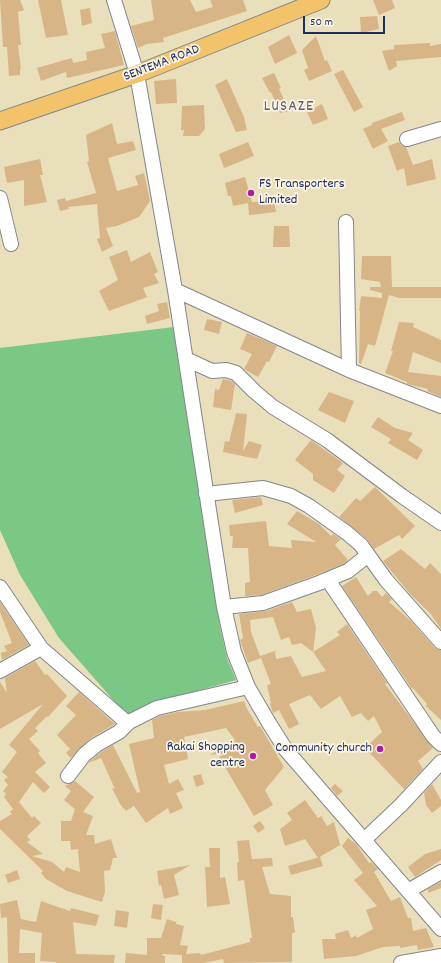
<!DOCTYPE html>
<style>
body{margin:0}
#map{position:relative;width:441px;height:963px;overflow:hidden;background:#eadfbb;font-family:Dekko,sans-serif}
canvas{display:block}
.scale{position:absolute;left:303px;top:16px;width:82px;height:18px;box-sizing:border-box;border:2px solid #1b2f5e;border-top:0;padding-left:5px;font-size:12px;line-height:14px;white-space:nowrap;color:#1b2f5e;-webkit-text-stroke:3px #fcf5e5;paint-order:stroke}
</style>
<div id="map">
<canvas width="441" height="963"></canvas>
<div class="scale">50 m</div>
</div>
<script>
const context = document.querySelector('canvas').getContext('2d');
context.lineJoin = 'round';
function fill(path, color) {
  context.fillStyle = color;
  context.fill(path, 'evenodd');
}
function toPath(rows) {
  const path = new Path2D();
  for (const r of rows) {
    path.moveTo(r[0], r[1]);
    for (let i = 2; i < r.length; i += 2) path.lineTo(r[i], r[i + 1]);
  }
  return path;
}
function stroke(path, color, width, dash) {
  context.strokeStyle = color;
  context.lineWidth = width;
  context.lineCap = dash ? 'butt' : 'round';
  context.setLineDash(dash || []);
  context.stroke(path);
}
function write(font, color, halo, rows, align = 'center') {
  context.font = font + ' Dekko,sans-serif';
  context.lineWidth = 3.5;
  context.setLineDash([]);
  context.textBaseline = 'middle';
  context.strokeStyle = halo;
  context.fillStyle = color;
  for (const [text, x, y, turn = 0] of rows) {
    context.save();
    context.translate(x, y);
    context.rotate((+turn || 0) * Math.PI / 180);
    context.textAlign = isNaN(turn) ? turn : align;
    if (halo) context.strokeText(text, 0, 0);
    context.fillText(text, 0, 0);
    context.restore();
  }
}
const green = toPath([
 [174,327,220,627,227,658,236,680,154,703,129,718,59,638,20,575,0,530,0,348]
]);
const building = toPath([
 [0,0,20,0,24,10,18,12,21,45,18,45,21,69,20,69,20,75,9,76,7,47,3,47],
 [38,0,61,0,68,35,46,38],
 [151,0,190,0,196,12,213,7,210,0,243,0,247,11,163,38,164,42,147,44,138,48,131,26,154,20],
 [373,0,392,0,395,8,379,15],
 [90,8,92,23,82,26,80,10],
 [377,16,379,29,361,33,360,17],
 [115,31,124,65,67,78,66,72,41,81,37,68,72,58,73,63,87,60,86,52,105,48,101,34],
 [289,35,297,53,275,64,268,47],
 [316,36,325,61,327,60,332,71,309,81,304,70,308,68,302,50],
 [430,43,430,46,441,44,441,57,396,61,397,66,389,71,382,51,394,49,394,45],
 [343,70,363,107,354,112,334,74],
 [274,73,281,88,279,89,290,111,280,113,271,92,270,93,262,78],
 [176,79,177,103,156,104,154,81],
 [227,79,244,117,247,130,236,132,215,85],
 [322,104,328,119,313,125,307,112],
 [204,105,205,129,199,136,183,136,184,130,181,130,182,106],
 [402,112,405,120,381,129,388,141,373,149,363,129,372,125,372,123],
 [112,123,117,144,133,141,136,150,108,158,117,191,138,185,135,176,144,173,150,201,139,217,117,226,106,228,113,246,102,252,97,239,100,238,97,204,68,207,69,209,60,211,57,200,65,198,66,201,96,193,87,162,89,161,86,135],
 [248,142,254,156,224,168,219,154],
 [399,142,401,145,406,147,413,165,432,159,436,179,407,186,404,168,397,171,388,146],
 [40,159,43,175,40,175,47,202,24,206,24,180,7,183,4,167],
 [245,177,252,202,274,201,276,212,249,215,248,203,233,206,231,196,228,196,225,183],
 [274,226,289,226,290,247,273,247],
 [127,250,131,262,150,252,158,272,154,274,159,283,143,288,147,297,109,311,99,291,118,280,109,257],
 [362,256,391,256,392,287,441,287,441,298,399,298,389,295,375,346,368,344,361,364,359,363,360,311,359,311,361,296,382,298,382,293,370,290,370,287,381,287,380,282,361,279],
 [167,302,170,318,147,324,145,316,159,311,157,304],
 [207,319,222,322,219,334,204,330],
 [399,322,414,323,413,327,441,340,441,363,413,352,408,372,441,376,441,397,427,391,428,389,407,384,407,382,385,373,393,351,391,351],
 [247,333,277,346,269,362,267,361,258,377,244,369,252,354,240,349],
 [223,379,232,381,235,384,231,410,213,407,215,389,219,390],
 [329,392,354,401,345,423,318,410],
 [236,413,247,414,243,451,249,441,262,445,257,459,223,452,225,441,229,442],
 [378,417,395,428,413,433,408,440,423,450,417,460,388,443,391,439,371,427],
 [311,440,343,463,337,470,345,476,334,493,313,480,313,474,295,460],
 [375,487,415,526,402,539,399,535,374,549,367,539,339,517,356,498,360,501],
 [261,497,263,505,235,513,232,500],
 [297,511,319,524,331,536,333,534,341,539,335,545,348,560,344,564,316,575,261,595,245,596,245,583,250,582,248,548,232,548,233,536,230,536,229,525,266,521,269,546,292,548,291,540,316,542,287,524],
 [401,549,425,569,430,563,441,574,441,629,430,613,410,594,383,561],
 [356,577,368,596,373,591,377,591,382,597,386,593,392,599,389,602,411,621,435,648,441,650,441,720,426,706,427,704,413,688,412,689,342,586],
 [0,602,29,645,2,660,1,653,7,651,4,646,12,643,0,612],
 [292,602,297,612,311,609,316,628,313,652,340,635,337,632,347,624,387,683,385,684,433,748,418,761,423,769,404,789,365,748,382,732,374,716,368,721,361,713,352,717,340,696,321,709,310,695,289,704,299,724,289,729,279,710,273,713,270,704,271,703,267,685,271,684,261,658,248,663,240,640,243,638,239,614,266,611],
 [273,617,281,640,289,637,292,645,301,643,313,652,326,671,302,677,291,656,276,659,275,651,260,656,251,632,250,620],
 [35,661,45,675,47,674,67,696,48,717,47,716,35,728,38,731,29,739,40,751,38,753,46,763,35,772,50,787,44,793,33,782,19,802,32,818,34,816,41,823,27,836,30,840,27,842,43,854,32,856,52,862,64,872,66,867,80,872,78,849,71,850,70,841,61,841,61,821,71,821,75,809,64,800,71,791,65,786,75,781,94,797,83,812,93,816,86,835,94,835,95,844,111,839,117,858,113,858,110,870,104,871,105,892,102,902,67,891,46,879,41,873,43,871,0,829,0,821,12,814,10,812,13,809,4,797,6,794,3,791,8,785,4,780,8,777,2,772,17,752,9,745,43,704,0,729,0,682,7,693,5,678],
 [79,692,115,724,91,738,71,758,66,753,70,749,57,735,76,715,66,706],
 [244,701,246,707,258,727,260,726,284,767,265,790,273,805,254,816,219,757,227,753,210,755,235,740,226,728,184,737,188,759,164,765,169,784,178,779,184,790,176,793,183,808,170,814,168,808,146,823,134,806,126,811,120,804,112,788,115,789,101,758,88,763,101,752,113,745,137,793,140,792,129,744,154,738,152,720,160,716,178,712,205,710],
 [201,774,204,784,196,787,193,776],
 [335,784,343,791,337,796,331,788],
 [432,784,441,800,441,806,432,813,426,805,424,793],
 [305,800,318,818,321,816,327,826,334,822,340,845,318,858,305,839,285,846,280,829,292,820,287,813],
 [260,821,265,828,258,833,253,826],
 [348,838,356,844,369,863,371,862,378,869,374,872,391,901,400,897,408,918,411,918,413,931,426,928,434,947,418,950,417,945,400,948,400,946,383,947,356,956,324,959,322,939,336,939,335,934,348,930,351,938,356,935,357,938,373,929,366,910,377,906,354,880,363,873,342,846],
 [249,840,252,859,272,858,273,866,262,867,270,894,291,896,291,917,293,917,295,933,292,933,292,962,224,963,223,959,204,963,182,963,182,955,162,954,163,956,165,956,165,963,125,963,126,953,147,955,147,938,161,938,167,919,176,922,176,924,184,926,180,945,188,946,186,954,200,953,201,955,250,942,250,938,252,938,244,880,238,881,237,862,239,862,237,841],
 [209,848,220,848,220,878,225,877,230,904,207,907,205,867,210,867],
 [441,849,441,860,415,877,408,867,425,854],
 [320,857,323,866,291,875,288,866],
 [190,865,174,875,179,895,164,899,161,885,159,886,157,871],
 [17,870,20,879,8,883,5,875],
 [441,882,441,888,428,893,428,889],
 [17,900,21,919,36,922,41,901,70,911,71,908,99,915,96,926,73,922,76,954,115,955,114,963,56,963,56,962,40,961,42,933,20,929,19,953,35,953,35,963,8,963,7,917,1,918,0,904],
 [153,904,163,905,161,920,151,918],
 [116,910,129,912,127,928,114,926]
]);
const minor = toPath([
 [114,0,137,74,175,290,224,607,234,652,248,687,269,723,286,750,441,929],
 [407,139,441,129],
 [0,198,11,244],
 [346,222,349,370],
 [175,290,349,370,441,406],
 [186,359,212,371,226,370,236,373,254,391,273,407,327,440,402,496,441,523],
 [206,494,263,488,291,496,309,506,347,533,361,545,386,580,441,642],
 [328,580,433,736,441,744],
 [0,587,41,648,124,720,129,722,157,708,248,687],
 [224,607,263,603,319,583,348,571,368,555],
 [0,671,41,648],
 [68,776,84,755,96,745,119,732,129,722],
 [364,840,401,805,441,762],
 [408,891,441,872],
 [401,963,441,956]
]);
const major = toPath([
 [0,121,137,74,321,0]
]);
const markers = [
 [251,193,4,"#b5179e"],
 [380,749,4,"#b5179e"],
 [253,756,4,"#b5179e"]
];
const streetNames = [
 ["SENTEMA ROAD",162,64,-21]
];
const poiNames = [
 ["FS Transporters",259,185,"left"],
 ["Limited",259,201,"left"],
 ["Rakai Shopping",245,748],
 ["centre",245,764],
 ["Community church",372,749]
];
const quarterNames = [
 ["LUSAZE",289,108]
];
fill(green, '#7ac786');
fill(building, '#d8b586');
stroke(minor, '#82878c', 16);
stroke(major, '#82878c', 19);
stroke(minor, '#fff', 14);
stroke(major, '#f2c36a', 17);
for (const [x, y, r, color] of markers) {
  const dot = new Path2D();
  dot.arc(x, y, r, 0, 2 * Math.PI);
  context.fillStyle = color;
  context.fill(dot);
  stroke(dot, '#fcf5e5', 1.5);
}
write('14px', '#1b2f5e', '#fcf5e5', streetNames);
write('14px', '#1b2f5e', '#fcf5e5', poiNames, 'right');
context.letterSpacing = '1px';
write('16px', '#5d5e6c', '#fcf5e5', quarterNames);
context.letterSpacing = '0px';
</script>
